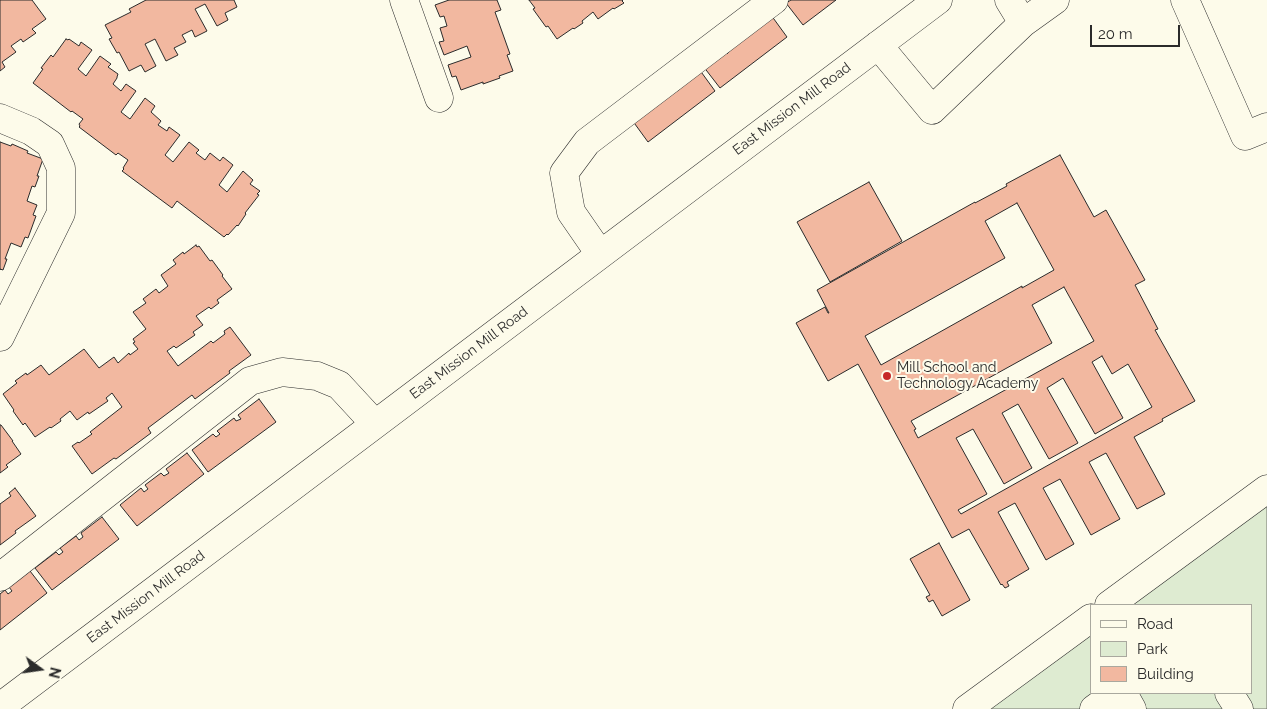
<!DOCTYPE html>
<style>
body{margin:0}
#map{position:relative;width:1267px;height:709px;overflow:hidden;background:#fdfbea;font-family:Raleway,sans-serif}
canvas{display:block}
.legend{position:absolute;left:1090px;top:604px;width:162px;height:90px;box-sizing:border-box;background:#fdfbea;border:1px solid #a9a89e;margin:0;padding:6px 9px;list-style:none;font-size:15px;color:#2b2b2b}
.legend li{display:flex;align-items:center;gap:10px;height:25px}
.legend b{width:25px;border:1px solid #a9a89e}
.north{position:absolute;left:15px;top:644px;width:50px;height:50px;-webkit-text-stroke:4px #fdfbea;paint-order:stroke;rotate:104deg;font-size:14px;font-weight:700;line-height:20px;text-align:center;color:#2b2b2b}
.north::after{content:'';display:block;margin:auto;width:18px;height:22px;background:#2b2b2b;clip-path:polygon(50% 0,100% 100%,50% 72%,0 100%)}
.scale{position:absolute;left:1090px;top:25px;width:90px;height:22px;box-sizing:border-box;border:2px solid #2b2b2b;border-top:0;padding-left:6px;font-size:15px;line-height:18px;white-space:nowrap;color:#2b2b2b;-webkit-text-stroke:4px #fdfbea;paint-order:stroke}
</style>
<div id="map">
<canvas width="1267" height="709"></canvas>
<ul class="legend">
<li><b style="height:6px;background:#fdfbea"></b>Road</li>
<li><b style="height:14px;background:#deebd1"></b>Park</li>
<li><b style="height:14px;background:#f2b8a0"></b>Building</li>
</ul>
<div class="north">N</div>
<div class="scale">20 m</div>
</div>
<script>
const context = document.querySelector('canvas').getContext('2d');
context.lineJoin = 'round';
function fill(path, color) {
  context.fillStyle = color;
  context.fill(path, 'evenodd');
}
function toPath(rows) {
  const path = new Path2D();
  for (const r of rows) {
    path.moveTo(r[0], r[1]);
    for (let i = 2; i < r.length; i += 2) path.lineTo(r[i], r[i + 1]);
  }
  return path;
}
function stroke(path, color, width, dash) {
  context.strokeStyle = color;
  context.lineWidth = width;
  context.lineCap = dash ? 'butt' : 'round';
  context.setLineDash(dash || []);
  context.stroke(path);
}
function write(font, color, halo, rows, align = 'center') {
  context.font = font + ' Raleway,sans-serif';
  context.lineWidth = 4;
  context.setLineDash([]);
  context.textBaseline = 'middle';
  context.strokeStyle = halo;
  context.fillStyle = color;
  for (const [text, x, y, turn = 0] of rows) {
    context.save();
    context.translate(x, y);
    context.rotate((+turn || 0) * Math.PI / 180);
    context.textAlign = isNaN(turn) ? turn : align;
    if (halo) context.strokeText(text, 0, 0);
    context.fillText(text, 0, 0);
    context.restore();
  }
}
const green = toPath([
 [1267,500,1267,709,974,709,1091,626,1091,693,1251,693,1251,605,1119,605,1267,500]
]);
const building = toPath([
 [0,0,32,0,46,19,32,29,36,33,23,42,21,39,11,46,16,52,2,62,5,67,0,71,0,0],
 [146,0,234,0,237,7,225,13,228,20,217,26,205,4,195,9,207,31,195,37,192,30,182,35,186,42,174,48,178,55,166,61,155,39,145,44,156,66,145,72,141,65,129,71,119,52,117,53,109,39,112,38,105,25,131,12,129,9,146,0],
 [449,0,497,0,501,10,495,12,510,54,507,55,513,71,499,76,500,78,483,84,483,82,461,90,456,76,452,77,448,65,471,57,467,46,444,55,439,42,444,41,440,28,447,26,444,16,440,17,435,5,449,0],
 [529,0,623,0,622,1,624,3,614,9,613,8,598,19,593,12,582,21,583,23,574,29,573,28,557,39,548,26,546,27,533,9,535,8,529,0],
 [791,0,836,0,803,25,786,3,791,0],
 [771,15,787,37,720,88,703,66,724,50,727,54,731,50,729,47,745,35,747,38,771,15],
 [66,39,68,40,69,39,79,46,81,42,92,50,78,69,86,76,100,56,111,64,108,67,118,74,117,77,117,78,113,84,121,91,126,84,136,91,121,112,130,119,145,98,155,106,151,112,161,121,158,125,167,131,169,127,180,135,165,155,173,162,189,142,199,150,196,153,205,160,210,153,220,161,223,157,233,165,219,185,227,192,243,171,253,180,250,184,260,191,257,194,259,195,245,213,246,214,238,226,237,225,228,235,227,234,224,237,177,201,172,208,122,171,124,169,123,168,128,160,118,153,116,155,79,127,80,126,79,124,83,119,72,111,71,112,33,83,43,69,41,68,51,55,53,57,66,39],
 [699,69,715,91,648,142,632,120,680,89,678,85,699,69],
 [0,142,11,146,12,144,28,151,27,153,43,159,37,176,39,176,35,187,32,186,27,201,37,205,33,215,36,216,28,238,25,237,21,247,11,243,5,259,7,259,3,270,0,269,0,270,0,142],
 [1060,155,1094,217,1106,210,1145,280,1135,285,1158,329,1155,330,1195,401,1162,419,1163,421,1134,437,1165,494,1137,509,1106,453,1089,462,1120,519,1091,535,1060,479,1043,488,1074,544,1046,560,1015,503,998,512,1029,569,1007,582,1009,586,1005,588,1002,584,1001,585,969,529,952,538,858,364,828,381,796,323,825,307,828,313,829,313,817,290,975,202,975,203,1007,186,1006,184,1060,155],
 [1017,203,1054,270,1022,288,1022,286,881,365,865,336,1005,258,985,221,1017,203],
 [1064,287,1094,341,918,438,914,430,916,429,911,421,1052,343,1032,305,1064,287],
 [1102,356,1112,374,1128,364,1152,407,961,514,958,510,987,494,956,438,973,429,1004,484,1032,468,1002,413,1018,404,1049,459,1078,443,1047,388,1063,378,1095,434,1123,418,1092,362,1102,356],
 [869,182,902,241,830,282,797,222,869,182],
 [196,245,197,247,199,246,210,261,212,260,223,275,222,276,232,289,217,300,219,303,211,309,209,307,196,316,203,325,193,332,195,335,176,348,174,346,167,351,178,366,211,341,213,343,225,334,224,331,230,327,251,355,229,371,230,373,195,399,192,395,148,428,151,433,116,459,114,458,92,474,72,446,78,442,79,443,92,434,90,432,122,407,112,393,106,398,108,401,89,414,88,412,77,420,70,411,60,419,61,421,51,428,50,427,35,437,25,423,23,425,13,411,14,410,3,394,17,383,15,381,26,373,27,375,41,365,49,375,84,349,99,368,114,357,118,363,129,353,130,355,138,349,133,343,135,342,133,339,146,329,133,312,146,303,143,299,156,289,159,293,168,286,161,275,176,264,173,260,183,252,184,254,196,245],
 [259,399,276,422,208,472,192,450,213,434,216,437,220,434,217,431,234,418,236,421,241,419,238,415,259,399],
 [0,425,1,425,13,441,12,441,21,454,6,465,8,467,0,473,0,425],
 [187,453,204,474,137,526,120,505,141,488,144,492,148,489,145,485,161,473,164,476,169,473,166,469,187,453],
 [15,488,36,516,15,531,16,533,0,545,0,504,11,496,9,493,15,488],
 [102,517,119,539,52,590,35,568,56,552,59,555,63,552,60,548,76,536,79,540,83,537,81,533,102,517],
 [939,543,970,600,942,616,933,600,929,602,926,597,930,595,910,559,939,543],
 [30,571,47,593,0,630,0,594,5,590,8,594,12,591,9,587,30,571]
]);
const minor = toPath([
 [404,0,439,98],
 [1009,0,1023,23],
 [1185,0,1245,136,1267,127],
 [878,45,932,110,1023,23,1055,0],
 [0,118,31,131,50,144,61,168,61,213,0,337],
 [600,254,571,212,564,173,587,142,774,0],
 [0,577,250,381,282,372,317,376,339,385,375,424],
 [1109,605,1267,489],
 [1123,693,1132,709],
 [1229,693,1239,709],
 [0,707,938,0],
 [967,709,1091,618],
 [1094,709,1116,693]
]);
const markers = [
 [887,376,5,"#c62828"]
];
const streetNames = [
 ["East Mission Mill Road",792,109,-37],
 ["East Mission Mill Road",469,353,-37],
 ["East Mission Mill Road",146,597,-37]
];
const poiNames = [
 ["Mill School and",897,368],
 ["Technology Academy",897,384]
];
fill(green, '#deebd1');
stroke(green, '#74746e', 1);
fill(building, '#f2b8a0');
stroke(building, '#2b2b2b', 1);
stroke(minor, '#2b2b2b', 29);
stroke(minor, '#fdfbea', 28);
for (const [x, y, r, color] of markers) {
  const dot = new Path2D();
  dot.arc(x, y, r, 0, 2 * Math.PI);
  context.fillStyle = color;
  context.fill(dot);
  stroke(dot, '#fdfbea', 2);
}
write('14px', '#2b2b2b', '#fdfbea', streetNames);
write('14px', '#2b2b2b', '#fdfbea', poiNames, 'left');
</script>
